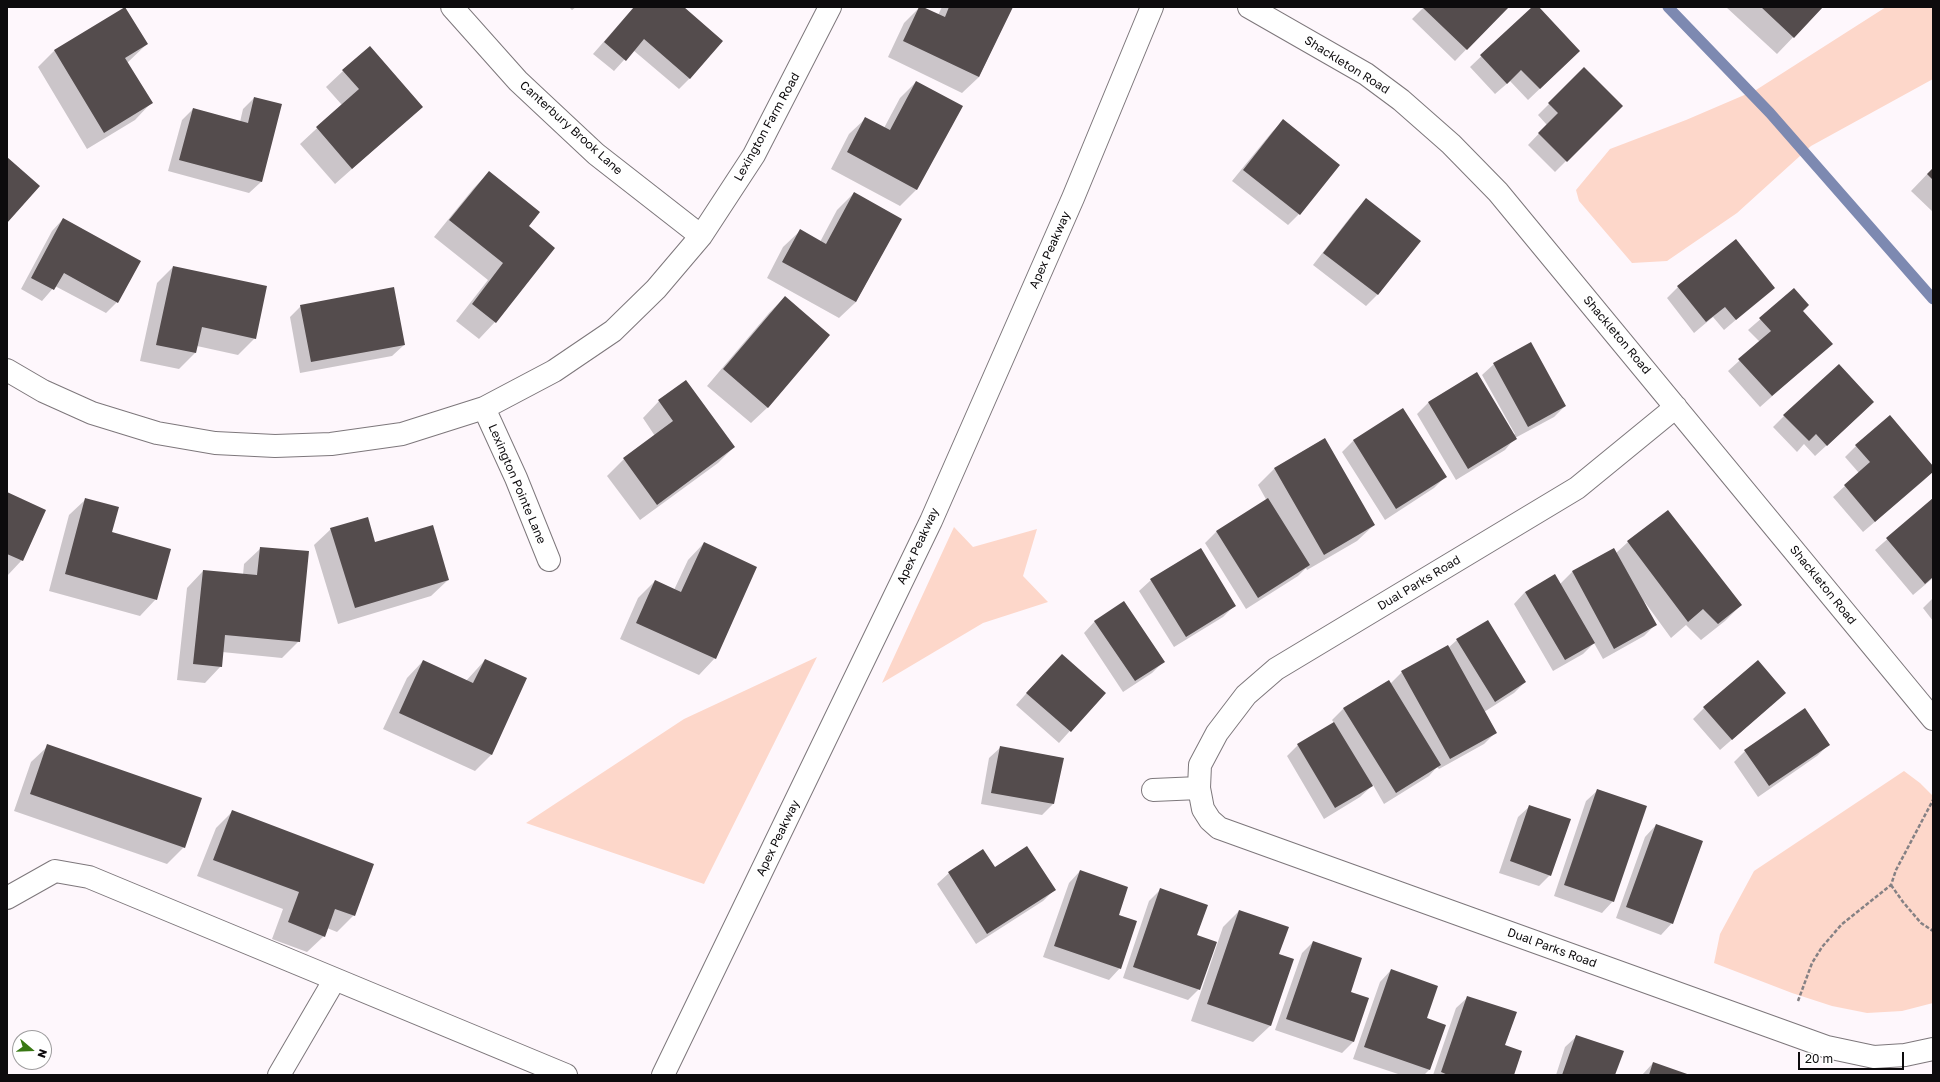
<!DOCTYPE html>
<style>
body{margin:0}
#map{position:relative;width:1940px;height:1082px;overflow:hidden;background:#fef7fc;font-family:"Golos Text",sans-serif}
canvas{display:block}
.frame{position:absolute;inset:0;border:8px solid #0d0b0d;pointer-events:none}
.north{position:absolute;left:12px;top:1030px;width:40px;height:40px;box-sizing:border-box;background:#fff;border:1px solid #9e9d9e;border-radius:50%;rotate:109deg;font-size:11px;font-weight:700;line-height:16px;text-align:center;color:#0d0b0d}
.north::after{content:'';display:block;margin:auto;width:14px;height:18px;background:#397814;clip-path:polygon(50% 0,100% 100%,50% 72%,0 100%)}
.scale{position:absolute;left:1798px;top:1052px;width:106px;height:18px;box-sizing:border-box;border:2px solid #0d0b0d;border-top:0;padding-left:5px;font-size:12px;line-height:14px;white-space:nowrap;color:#0d0b0d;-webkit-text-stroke:3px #fff;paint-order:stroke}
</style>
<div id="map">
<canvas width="1940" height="1082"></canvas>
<div class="frame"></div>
<div class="north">N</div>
<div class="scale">20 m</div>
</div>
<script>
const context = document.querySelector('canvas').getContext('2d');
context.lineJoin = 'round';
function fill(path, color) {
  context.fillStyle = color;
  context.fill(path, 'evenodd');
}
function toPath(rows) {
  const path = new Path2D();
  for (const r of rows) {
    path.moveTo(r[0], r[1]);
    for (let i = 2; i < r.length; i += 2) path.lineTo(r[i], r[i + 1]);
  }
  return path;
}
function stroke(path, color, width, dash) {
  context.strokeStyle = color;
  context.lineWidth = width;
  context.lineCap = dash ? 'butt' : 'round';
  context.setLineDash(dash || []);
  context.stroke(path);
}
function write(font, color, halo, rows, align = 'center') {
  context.font = font + ' "Golos Text",sans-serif';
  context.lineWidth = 4;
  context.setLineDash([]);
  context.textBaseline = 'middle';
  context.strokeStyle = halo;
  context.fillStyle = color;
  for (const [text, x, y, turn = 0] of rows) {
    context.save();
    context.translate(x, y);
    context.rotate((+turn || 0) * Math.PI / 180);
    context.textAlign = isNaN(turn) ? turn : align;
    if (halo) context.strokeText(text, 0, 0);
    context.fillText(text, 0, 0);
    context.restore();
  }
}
const green = toPath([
 [1886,7,1933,7,1933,79,1811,146,1737,213,1667,261,1632,263,1579,201,1576,190,1610,149,1686,120,1756,90],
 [954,527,973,547,1037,529,1023,576,1048,602,983,623,882,683],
 [817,657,704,884,526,823,684,719],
 [1904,771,1920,783,1933,796,1933,1003,1902,1011,1867,1013,1832,1006,1792,993,1714,963,1720,934,1754,871]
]);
const shadow = toPath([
 [569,7,576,7,572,10],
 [634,7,682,7,690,78,679,89,633,50,614,71,593,54],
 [920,7,938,15,942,7,1012,7,979,77,962,93,888,57,904,23],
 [1424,7,1507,7,1455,61,1412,19],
 [1533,7,1538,7,1568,62,1528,100,1510,81,1495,94,1470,67],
 [1726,7,1822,7,1777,54],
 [147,44,127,63,151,103,135,120,87,149,38,67,55,50],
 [1584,69,1621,106,1555,172,1528,145,1547,125,1538,115],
 [343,71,422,107,335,184,300,144,342,105,326,87],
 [916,82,917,189,900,206,831,169,849,134,866,118,884,128,900,98],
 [254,98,261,182,249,193,168,171,182,120,193,109,240,122,243,109],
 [1283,121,1299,214,1288,225,1232,181,1272,132],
 [1933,168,1933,212,1911,191],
 [489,172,528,227,495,322,479,339,456,321,488,280,434,237,473,189],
 [854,193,901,219,856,302,839,318,767,278,783,247,800,231,820,242,837,210],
 [1366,200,1377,295,1366,306,1313,265,1355,211],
 [63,219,117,302,106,313,55,286,42,301,21,289,52,231],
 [173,267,255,338,238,355,197,346,195,353,179,369,140,361,157,283],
 [1678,287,1773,288,1724,330,1713,317,1694,333,1667,298],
 [1794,290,1802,311,1831,344,1760,407,1728,371,1760,342,1748,330],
 [785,297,768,407,751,423,707,386,769,313],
 [301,306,404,345,392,356,300,373,290,317],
 [1494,364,1565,406,1554,417,1515,438,1505,450,1456,480,1417,414,1428,403,1477,374,1513,435,1515,434,1482,375],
 [659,401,734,447,718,463,640,520,607,476,624,459,655,436,643,418],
 [1403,410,1445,477,1434,488,1385,520,1342,452,1353,441],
 [1862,413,1815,456,1804,444,1797,452,1773,427,1784,416],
 [1324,439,1374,525,1357,541,1307,570,1306,568,1298,576,1246,609,1205,543,1216,532,1267,501,1258,485,1274,469],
 [1856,446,1933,468,1933,471,1923,481,1863,532,1833,497,1859,473,1845,457],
 [7,493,22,560,7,576],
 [86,499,156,599,140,616,49,591,69,515],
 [1933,499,1933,578,1913,595,1875,550],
 [331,529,375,543,448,580,431,596,338,624,314,545],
 [1628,542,1741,605,1725,621,1701,640,1686,625,1671,638,1644,601,1655,625,1644,636,1603,659,1594,643,1583,654,1553,671,1514,604,1525,592,1560,584,1572,572,1614,549,1616,553],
 [704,543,715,658,699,675,620,639,638,598,655,581,674,590,688,560],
 [261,548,299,641,282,658,222,652,221,666,205,683,177,680,187,588,203,571,243,575,244,564],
 [1200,550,1234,606,1223,617,1174,647,1139,591,1151,580],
 [1933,598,1933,621,1923,608],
 [1095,621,1163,662,1152,673,1123,692,1084,633],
 [1457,640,1525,682,1514,693,1484,712,1495,733,1484,744,1439,769,1437,767,1429,776,1384,804,1373,785,1360,797,1324,819,1287,756,1298,745,1334,723,1332,720,1343,709,1388,681,1390,684,1402,672,1448,648],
 [485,660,526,678,491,755,475,771,383,729,407,678,423,661,466,681],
 [1051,666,1104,693,1059,743,1016,705],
 [1785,693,1720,750,1693,719,1704,708],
 [1828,745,1817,756,1758,797,1734,762,1745,751],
 [48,746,184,847,167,864,14,811,31,762],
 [1001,747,1062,758,1053,804,1042,815,981,804,989,758],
 [1598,790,1613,901,1602,913,1554,896,1586,801],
 [1530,806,1550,875,1539,886,1499,873,1518,817],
 [232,812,354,915,337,932,327,928,324,936,307,952,272,939,283,909,197,876,216,828],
 [1656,825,1672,923,1661,935,1616,918,1645,837],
 [983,851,994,868,1054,890,1043,901,976,944,937,884,949,873],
 [1080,871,1117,916,1120,968,1109,980,1043,957,1069,883],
 [1161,889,1196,936,1199,989,1188,1000,1123,978,1149,901],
 [1239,911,1278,954,1270,1026,1253,1042,1191,1021,1223,927],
 [1313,942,1349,993,1368,999,1353,1042,1342,1053,1275,1030,1302,953],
 [1391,970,1426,1019,1444,1025,1429,1070,1424,1075,1401,1075,1353,1059,1380,982],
 [1468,997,1504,1046,1513,1075,1433,1075,1456,1008],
 [1577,1036,1614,1075,1556,1075,1565,1047],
 [1653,1063,1688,1075,1642,1075]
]);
const stream = toPath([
 [1668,7,1770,113,1933,299]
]);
const building = toPath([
 [125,7,148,44,125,58,153,103,104,133,54,50],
 [634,7,684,7,723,41,690,79,644,39,626,61,604,42],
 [919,7,923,7,945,17,949,7,1013,7,979,77,903,41],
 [1422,7,1509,7,1467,50],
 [1532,7,1539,7,1580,51,1540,89,1521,70,1507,84,1480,55],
 [1761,7,1823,7,1794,38],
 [370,46,423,107,352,169,316,127,359,89,342,70],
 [1584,67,1623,106,1567,162,1538,133,1558,113,1548,103],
 [916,81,963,106,917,190,847,152,865,117,890,130],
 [254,97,282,104,262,182,179,160,193,108,248,123],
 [1283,119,1340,165,1300,215,1243,170],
 [7,157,40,186,7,223],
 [1933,168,1933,180,1927,174],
 [489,171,540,212,529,226,555,248,496,323,472,304,503,263,449,220],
 [854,192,902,219,856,302,782,262,800,229,826,244],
 [1366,198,1421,241,1378,295,1323,253],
 [63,218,141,261,118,303,64,273,54,290,31,278],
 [1736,239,1775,288,1736,320,1725,307,1706,322,1677,286],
 [173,266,267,286,256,339,202,327,196,353,156,345],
 [394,287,405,345,311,362,300,305],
 [1794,288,1809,305,1803,311,1833,344,1772,396,1738,359,1771,331,1759,318],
 [785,296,830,335,768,408,723,369],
 [1531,342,1566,406,1528,427,1493,363],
 [1839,364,1874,402,1827,446,1816,434,1809,441,1783,415],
 [1477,372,1517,439,1468,469,1428,402],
 [686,380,735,447,657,505,623,458,673,421,658,400],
 [1403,408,1447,477,1396,509,1353,440],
 [1890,415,1933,466,1933,472,1875,522,1844,485,1870,462,1855,445],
 [1325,438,1375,525,1324,555,1274,468],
 [7,492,46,510,23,561,7,554],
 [85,498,119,507,112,532,171,549,157,600,65,574],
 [1268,498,1310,565,1258,598,1216,531],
 [1933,498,1933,577,1925,584,1886,538],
 [1668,510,1742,605,1718,624,1703,609,1688,622,1627,541],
 [368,517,375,542,433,525,449,580,355,608,330,528],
 [704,542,757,567,716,659,636,623,655,580,681,592],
 [260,547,309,551,300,642,225,635,222,667,193,664,203,570,257,575],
 [1201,548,1236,606,1186,637,1150,579],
 [1614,548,1657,625,1614,649,1572,571],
 [1555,574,1595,643,1565,660,1525,592],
 [1124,601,1165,662,1135,681,1094,621],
 [1488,620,1526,682,1495,702,1456,639],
 [1448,645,1497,733,1450,759,1401,671],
 [1062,654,1106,693,1071,732,1026,693],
 [485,659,527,678,492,755,399,713,423,660,473,683],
 [1758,660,1786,693,1732,740,1703,707],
 [1389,680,1441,765,1396,793,1343,708],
 [1805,708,1830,745,1769,786,1744,750],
 [1334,722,1373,786,1335,808,1297,744],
 [47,744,202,798,185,848,30,794],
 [1000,746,1064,758,1054,804,991,793],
 [1597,789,1647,806,1614,902,1564,885],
 [1529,805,1571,819,1551,876,1510,861],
 [232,810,374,864,355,916,335,909,325,937,288,922,299,892,213,860],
 [1656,824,1703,841,1673,924,1626,907],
 [1027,846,1056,890,987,934,948,872,983,849,995,867],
 [1080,870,1128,887,1119,915,1137,921,1121,969,1054,946],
 [1160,888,1208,905,1197,935,1217,942,1200,990,1133,967],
 [1239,910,1289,927,1279,954,1294,959,1271,1026,1207,1004],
 [1313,941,1362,958,1351,992,1369,998,1354,1042,1286,1019],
 [1391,969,1438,986,1427,1018,1446,1025,1430,1070,1364,1047],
 [1467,996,1517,1012,1505,1045,1522,1051,1514,1075,1448,1075,1441,1072],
 [1576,1035,1624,1051,1615,1075,1562,1075],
 [1653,1062,1690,1075,1649,1075]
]);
const path = toPath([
 [1891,885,1903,902,1921,923,1933,931],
 [1798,1001,1812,963,1822,947,1842,924,1891,885,1896,870,1933,800]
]);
const minor = toPath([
 [452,7,518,81,596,154,701,236],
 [1249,7,1366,74,1401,100,1451,144,1498,192,1933,719],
 [7,370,43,391,92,413,157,433,215,443,275,446,331,444,402,434,484,408,554,371,613,331,656,289,701,236,754,155,830,7],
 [1676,407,1577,488,1276,669,1246,695,1217,733,1200,765,1199,788,1203,809,1210,820,1219,828,1827,1047,1874,1057,1905,1055,1933,1049],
 [484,408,516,478,549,560],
 [1153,790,1199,788],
 [7,898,55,871,89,877,566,1075],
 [279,1075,335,979]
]);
const major = toPath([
 [663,1075,931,521,1073,198,1152,7]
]);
const streetNames = [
 ["Shackleton Road",1347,65,32],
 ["Lexington Farm Road",767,127,-61],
 ["Canterbury Brook Lane",571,128,42],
 ["Apex Peakway",1050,250,-66],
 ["Shackleton Road",1617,335,50],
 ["Lexington Pointe Lane",517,484,67],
 ["Apex Peakway",918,546,-65],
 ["Dual Parks Road",1419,583,-31],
 ["Shackleton Road",1823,585,51],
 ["Apex Peakway",778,838,-64],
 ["Dual Parks Road",1552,948,20]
];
fill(green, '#fdd7ca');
fill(shadow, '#0003');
stroke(stream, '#7d89b1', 11);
fill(building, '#544c4d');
stroke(minor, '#7d777b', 24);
stroke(major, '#7d777b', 24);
stroke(path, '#858184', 2.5, [4, 2]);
stroke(minor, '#fff', 22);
stroke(major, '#fff', 22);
write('12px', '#0d0b0d', '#fff', streetNames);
</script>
